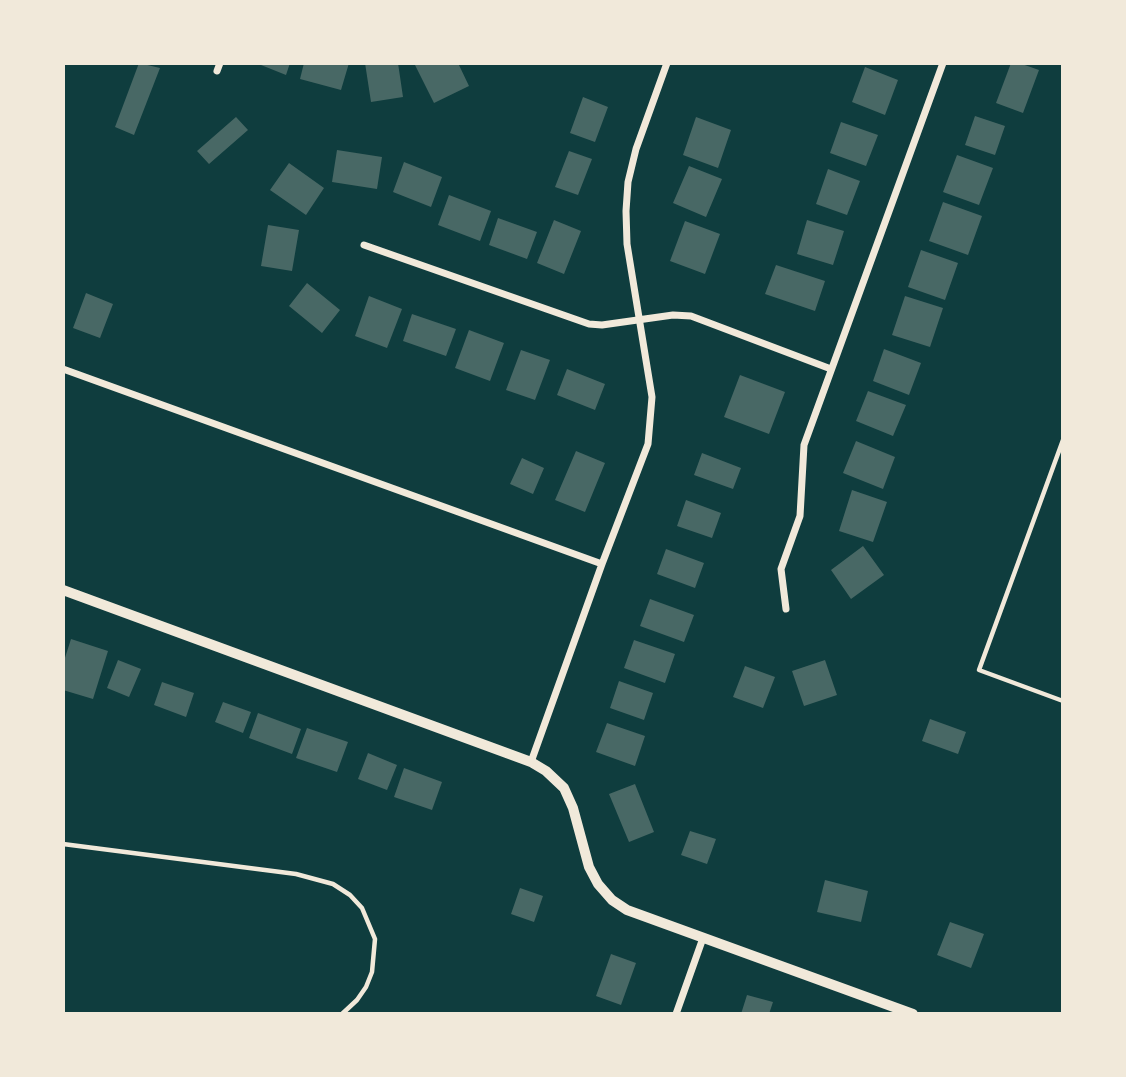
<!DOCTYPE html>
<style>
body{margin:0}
#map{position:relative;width:1126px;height:1077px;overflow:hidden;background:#0f3d3e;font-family:Lato,sans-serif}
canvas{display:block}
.frame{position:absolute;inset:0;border:65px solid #f1e9da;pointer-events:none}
</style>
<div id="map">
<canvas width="1126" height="1077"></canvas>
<div class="frame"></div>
</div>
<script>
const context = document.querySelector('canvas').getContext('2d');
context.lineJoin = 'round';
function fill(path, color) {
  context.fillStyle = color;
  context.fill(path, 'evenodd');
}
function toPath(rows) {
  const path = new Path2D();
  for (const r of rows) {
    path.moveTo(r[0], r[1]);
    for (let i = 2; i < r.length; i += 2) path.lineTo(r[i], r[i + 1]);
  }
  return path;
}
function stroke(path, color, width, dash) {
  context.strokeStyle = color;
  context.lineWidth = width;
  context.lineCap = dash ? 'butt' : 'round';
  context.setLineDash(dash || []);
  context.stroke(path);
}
const building = toPath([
 [139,63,160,68,134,135,115,127],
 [256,63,290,63,286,75],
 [304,63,349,63,341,90,300,79],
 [365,63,398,63,403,97,371,102],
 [414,63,458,63,469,86,434,103],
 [1011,63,1019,63,1039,70,1023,113,996,103],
 [865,67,898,80,885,115,852,102],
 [583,97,608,107,595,142,570,133],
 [975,116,1005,126,995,155,965,145],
 [236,117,248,130,209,164,197,151],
 [696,117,731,130,718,168,683,155],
 [841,122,878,135,866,166,830,153],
 [337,150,382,157,377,189,332,182],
 [569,151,592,159,578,195,555,187],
 [957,155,993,168,979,205,943,192],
 [404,162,442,177,431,207,393,192],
 [289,163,324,188,306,215,270,190],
 [689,166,722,179,706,217,673,203],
 [828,169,860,181,847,215,816,204],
 [449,195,491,211,480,241,438,225],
 [943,202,982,216,968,255,929,241],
 [498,218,537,232,527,259,489,245],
 [554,220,581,231,564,274,537,263],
 [807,220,844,231,833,265,797,254],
 [685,221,720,234,705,274,670,261],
 [268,225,299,230,292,271,261,266],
 [921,250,958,263,945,300,908,287],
 [776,265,825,281,815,311,765,294],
 [307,283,340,310,322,333,289,306],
 [86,293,113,304,100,338,73,328],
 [369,296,402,309,387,348,355,336],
 [905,296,943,308,930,347,892,335],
 [412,314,456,329,446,356,403,341],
 [469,330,504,343,490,381,455,368],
 [884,349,921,363,909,395,873,381],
 [521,350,550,360,535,400,506,390],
 [567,369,605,384,595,410,557,395],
 [740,375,785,392,769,434,724,417],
 [868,391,906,405,893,436,856,421],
 [856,441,895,457,883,489,843,473],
 [576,451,605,463,585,512,555,500],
 [702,453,741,468,733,489,694,475],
 [522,458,544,468,533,494,510,484],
 [852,490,887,502,873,542,839,531],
 [686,500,721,513,712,538,677,526],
 [863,546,884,575,851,599,831,570],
 [666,549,704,563,695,588,657,574],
 [650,599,694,615,684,642,640,626],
 [71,639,108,651,93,699,63,690,63,664],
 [634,640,675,654,665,683,624,668],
 [118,660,141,669,129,697,107,688],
 [825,660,837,695,804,706,792,671],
 [745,666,775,677,763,708,733,697],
 [619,681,653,693,644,720,610,708],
 [162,682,194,693,186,717,154,705],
 [223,702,251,712,243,733,215,722],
 [258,713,301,729,292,754,249,738],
 [930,719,966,732,958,754,922,741],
 [607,723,645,736,635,766,596,752],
 [307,728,348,742,337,772,296,758],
 [368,753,397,765,387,790,358,779],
 [404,768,442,782,432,810,394,797],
 [635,784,654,832,629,842,609,794],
 [690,831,716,839,707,864,681,855],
 [825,880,868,891,861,922,817,912],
 [520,888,543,896,534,922,511,914],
 [950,922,984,934,971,968,937,955],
 [611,954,636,963,621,1005,596,996],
 [747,995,773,1002,769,1014,741,1014]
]);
const service = toPath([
 [1063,440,979,670,1063,701],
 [63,844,296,874,333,884,350,895,362,908,375,939,372,972,366,987,357,1000,342,1014]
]);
const minor = toPath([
 [217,71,220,63],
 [364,245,589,324,602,325,673,315,691,316,831,369],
 [63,369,602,564],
 [786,609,781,569,800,516,804,445,943,63],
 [531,762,602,564,648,444,652,397,627,244,626,211,628,182,636,149,667,63],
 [676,1014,703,938]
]);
const tertiary = toPath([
 [63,590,531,762,546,771,564,788,573,808,589,867,598,884,612,900,627,910,913,1014]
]);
fill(building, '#486865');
stroke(service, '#f1e9da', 4.5);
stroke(minor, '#f1e9da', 7);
stroke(tertiary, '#f1e9da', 10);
</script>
